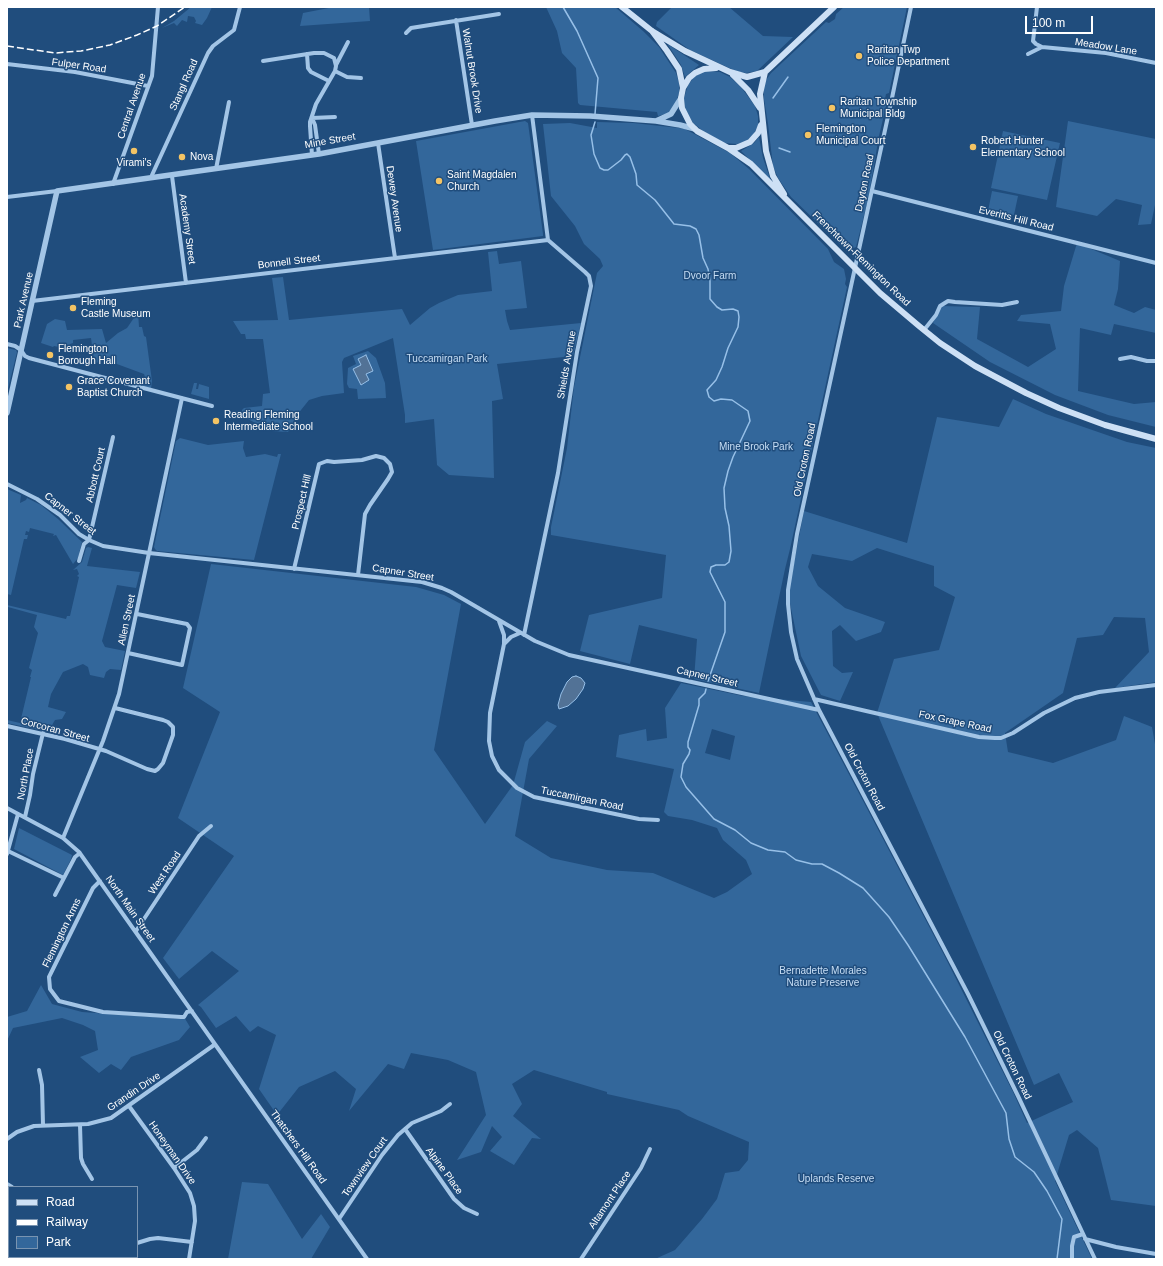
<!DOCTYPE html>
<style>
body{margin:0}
#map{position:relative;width:1163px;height:1266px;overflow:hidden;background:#204d7d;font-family:Arial,sans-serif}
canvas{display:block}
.frame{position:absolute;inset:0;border:8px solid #fff;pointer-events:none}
.legend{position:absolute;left:8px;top:1186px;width:130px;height:72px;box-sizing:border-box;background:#204d7d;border:1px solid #7994b1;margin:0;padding:5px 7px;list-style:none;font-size:12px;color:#fff}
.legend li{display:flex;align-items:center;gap:8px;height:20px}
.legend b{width:20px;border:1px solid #7994b1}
.scale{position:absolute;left:1025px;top:16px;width:68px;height:18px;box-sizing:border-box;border:2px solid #fff;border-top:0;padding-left:5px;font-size:12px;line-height:14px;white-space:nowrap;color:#fff;-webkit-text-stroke:3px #204d7d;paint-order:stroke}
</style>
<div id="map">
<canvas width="1163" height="1266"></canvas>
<div class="frame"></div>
<ul class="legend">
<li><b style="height:5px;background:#cde0f5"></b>Road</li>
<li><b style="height:5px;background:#fff"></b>Railway</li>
<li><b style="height:11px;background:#33679b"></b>Park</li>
</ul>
<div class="scale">100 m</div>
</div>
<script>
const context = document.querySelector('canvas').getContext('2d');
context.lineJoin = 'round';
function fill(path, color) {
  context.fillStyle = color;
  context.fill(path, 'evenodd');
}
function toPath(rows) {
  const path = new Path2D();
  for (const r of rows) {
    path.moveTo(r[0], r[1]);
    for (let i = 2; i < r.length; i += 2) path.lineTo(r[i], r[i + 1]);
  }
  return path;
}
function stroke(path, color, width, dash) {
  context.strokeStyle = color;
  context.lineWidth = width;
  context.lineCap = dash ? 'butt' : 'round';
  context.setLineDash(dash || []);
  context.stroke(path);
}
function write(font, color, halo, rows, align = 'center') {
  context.font = font + ' Arial,sans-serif';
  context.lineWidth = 3;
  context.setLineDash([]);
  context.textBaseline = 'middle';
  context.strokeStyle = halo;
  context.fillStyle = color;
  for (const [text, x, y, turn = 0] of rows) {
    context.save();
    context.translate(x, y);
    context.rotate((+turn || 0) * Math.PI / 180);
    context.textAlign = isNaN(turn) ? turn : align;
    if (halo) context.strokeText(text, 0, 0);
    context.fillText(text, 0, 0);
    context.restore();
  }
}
const green = toPath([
 [191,7,212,7,207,18,202,25,195,23,196,21,194,17,188,16,187,22,182,20,177,26,174,23,162,28,174,21],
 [334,7,369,7,370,21,300,26,303,13],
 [546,7,615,7,643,31,659,47,676,73,679,83,679,93,676,102,669,113,658,116,657,112,580,105,578,103,576,68,562,53,557,31],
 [672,7,729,7,763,36,793,37,757,71,746,73,738,72,690,50,656,26,657,22],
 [844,7,907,7,889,93,886,94,885,99,887,102,879,136,868,200,856,247,847,251,791,197,778,178,773,166,768,124,764,99,764,83,771,73,826,22,829,23,835,19,836,14],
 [668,45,669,45,699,65,685,77,681,65],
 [709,71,720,72,730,77,741,87,755,106,758,116,758,126,753,135,747,141,737,144,724,143,703,131,693,123,689,116,685,107,684,98,688,85,694,77,703,72],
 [525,121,528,123,543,234,543,236,433,250,416,141],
 [1068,121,1156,139,1156,205,1155,205,1151,224,1138,225,1142,205,1116,199,1097,216,1056,207],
 [597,122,633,123,679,128,685,129,730,153,749,169,828,249,834,262,844,269,846,279,845,284,847,287,790,549,785,569,759,693,694,679,697,639,639,625,630,664,580,651,589,615,662,598,666,555,551,535,551,527,567,448,574,387,597,273,603,266,600,259,584,244,575,226,551,196,543,124,570,123,597,128],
 [1003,131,1060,143,1047,200,991,188],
 [759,137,763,158,771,181,741,151,754,143],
 [992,191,1018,196,1014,215,988,211],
 [1077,243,1120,261,1118,289,1114,305,1134,313,1145,307,1156,310,1156,333,1114,324,1111,335,1080,328,1078,391,1134,404,1156,402,1156,427,1108,415,1055,395,990,362,933,323,940,306,980,307,977,339,1028,367,1056,349,1050,324,1017,321,1021,315,1061,311,1064,286],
 [497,251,499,264,521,261,527,308,505,310,507,321,510,330,581,323,573,356,497,364,503,399,492,401,494,478,449,475,437,465,434,419,405,423,405,415,393,338,344,358,342,362,344,393,322,396,309,400,297,415,288,432,271,431,242,416,242,410,244,408,262,406,263,394,270,393,263,339,246,339,245,334,241,334,233,321,278,320,272,278,283,277,289,320,402,309,410,325,430,308,439,303,458,295,492,291,488,252],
 [138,312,139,327,142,327,144,336,146,337,152,381,151,389,141,387,145,377,144,374,106,360,96,363,94,361,91,338,73,340,73,343,70,344,67,354,68,349,54,346,53,347,41,343,47,324,55,319,65,321,67,330,102,329,106,343,118,333,127,328],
 [7,348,16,350,17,352,7,393],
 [368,351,376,358,385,383,386,398,358,399,357,389,349,388,347,384,348,368,356,364,353,356],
 [194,383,197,383,196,389,198,389,199,384,209,387,209,399,191,394],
 [1013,399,1046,414,1127,442,1156,448,1156,682,1115,688,1149,652,1145,618,1114,617,1103,635,1077,638,1063,693,1005,733,1008,752,1053,763,1116,740,1124,716,1152,727,1156,750,1156,1206,1111,1200,1098,1148,1077,1130,1069,1135,1055,1181,1092,1259,655,1259,675,1250,702,1219,717,1199,725,1173,739,1171,748,1160,749,1142,688,1116,679,1110,607,1094,607,1092,534,1070,512,1084,522,1104,513,1116,541,1139,532,1138,514,1165,490,1151,502,1137,492,1126,481,1152,457,1160,486,1115,476,1072,448,1060,411,1053,404,1069,388,1064,349,1111,356,1089,335,1071,299,1087,277,1115,259,1089,276,1035,258,1026,250,1032,236,1016,216,1028,201,1007,198,1005,239,971,212,951,179,979,163,958,234,856,178,818,220,712,183,688,211,564,416,587,444,595,461,604,434,750,485,824,513,785,525,742,547,721,557,726,529,759,515,836,551,858,607,870,653,873,714,898,727,892,752,874,746,860,723,840,717,828,692,820,668,816,664,812,674,769,616,757,619,735,646,729,647,741,667,738,665,708,681,683,743,696,811,702,943,953,1013,1092,1027,1123,1073,1102,1059,1073,1034,1085,877,713,894,659,939,650,955,597,934,586,934,566,877,548,852,561,812,554,808,567,818,586,845,608,885,622,881,632,856,641,840,625,832,631,833,666,842,673,853,672,840,701,821,695,801,656,788,594,804,511,907,543,937,417,999,427],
 [712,729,735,736,730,760,705,753],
 [180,438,208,445,244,441,243,448,246,457,265,454,277,457,278,454,281,454,254,560,157,551,155,549,154,547,176,441],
 [7,489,21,495,20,503,26,500,27,498,41,505,58,519,82,542,78,558,73,564,56,535,53,536,54,534,30,528,29,532,26,531,25,535,28,535,27,539,24,539,11,595,7,594],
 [88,547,92,548,87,566,140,572,136,588,117,585,102,641,105,647,125,651,121,670,110,669,106,672,104,678,90,675,88,667,83,664,63,672,51,694,48,707,66,712,62,719,55,720,48,732,7,723,7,720,20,723,31,677,30,677,32,670,29,668,38,633,34,627,37,615,8,607,7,608,7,605,66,619,67,616,70,616,79,577,77,576,79,574,77,569,73,570,82,562,86,548],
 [19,828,72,855,71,859,63,875,14,849],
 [41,985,52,1004,82,1012,181,1019,184,1017,190,1027,179,1040,131,1057,121,1070,111,1064,99,1073,80,1057,98,1050,95,1031,83,1025,62,1018,13,1028,7,1041,7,1017,27,1011],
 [242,1182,268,1184,302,1239,321,1214,330,1227,311,1259,228,1259]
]);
const water = toPath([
 [366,355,373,371,366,374,369,380,361,385,353,369,361,365,358,359,366,355],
 [576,676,581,678,585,683,583,689,576,699,568,706,559,709,558,705,561,694,567,682,572,677,576,676]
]);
const stream = toPath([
 [563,7,577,31,598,78,595,114],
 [773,98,788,77],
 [595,122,591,135,594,154,600,168,604,170,608,170,621,160,625,155,627,154,630,157,636,174,637,185,655,200,674,224,690,226,696,229,699,235,703,258,708,269,710,281,710,299,717,307,722,310,733,309,738,311,739,317,738,327,728,348,722,367,716,380,707,390,709,397,714,401,721,399,732,400,748,411,750,421,733,457,728,471,724,488,725,508,729,526,731,551,729,562,725,565,716,565,711,567,710,572,725,602,725,632,708,681],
 [779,148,790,152],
 [706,689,705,693,699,699,699,705,688,742,688,747,690,750,689,754,683,764,681,777,686,787,714,819,735,830,751,843,768,850,785,852,796,860,812,864,822,864,839,873,863,888,889,917,908,945,965,1037,1006,1113,1009,1139,1015,1157,1034,1172,1047,1191,1062,1219,1057,1259]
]);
const minor = toPath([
 [911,7,892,98,797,534,788,590,788,604,791,632,797,659,819,710,968,994,1018,1096,1095,1259],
 [1037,7,1033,41,1036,44,1042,47,1106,53,1156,63],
 [456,20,472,125],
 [406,33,411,28,499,14],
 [307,54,308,68,311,72,329,81],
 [1028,54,1042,47],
 [263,61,314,53,324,53,334,58,336,66,335,71,316,104,310,122,310,126,312,155],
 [7,64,75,72,148,86],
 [336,65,348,42],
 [335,71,347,77,361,78],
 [312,118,315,125,319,154],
 [312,118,335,117],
 [378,143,395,258],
 [216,169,229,102],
 [172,176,186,283],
 [153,178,152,175,208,53,213,46,234,30,240,7],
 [113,184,152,76,158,7],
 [872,191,1156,263],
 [7,197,57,191],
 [32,301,548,240],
 [924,330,936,315,940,306,948,301,955,302,1002,305,1017,302],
 [7,344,15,346,21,350,25,356,29,358,212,406],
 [1120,359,1131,357,1147,361,1156,361],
 [7,484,37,499,60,515,79,534,89,540,103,546,149,553,422,582,442,588,451,592,535,641,569,655,819,710],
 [79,561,84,544,89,540,113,437],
 [294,569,319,464,327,461,334,462,362,460,376,456,384,458,390,464,392,472,388,479,370,505,365,514,358,575],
 [499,621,504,635,504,644],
 [520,633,511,637,504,644,490,713,489,741,492,756,499,770,517,788,534,797,639,819,658,820],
 [524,635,558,473,577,352,591,286,589,276,585,272,548,240,532,115],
 [128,653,182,665,190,628,187,624,137,614],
 [814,699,979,737,995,738,1001,738,1013,733,1044,713,1075,698,1099,692,1156,685],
 [7,726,65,739,106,751,147,769,155,771,158,769,163,763,173,735,173,727,168,722,163,720,115,708],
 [7,808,63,838,79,852,367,1259],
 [25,817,30,795,33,774,43,733],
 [63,838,103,741,119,694,182,398],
 [8,851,64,878],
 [7,854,18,814],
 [100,881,93,888,49,977,50,989,59,1001,103,1012,181,1017,184,1017,187,1012,192,1011],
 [55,895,75,857,80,853],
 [136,931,199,836,211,826],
 [39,1070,42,1085,43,1125],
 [129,1106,174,1168,190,1193,194,1206,195,1221,189,1259],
 [80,1125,81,1158,83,1164,92,1179],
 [405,1129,454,1199,464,1208,477,1214],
 [7,1139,17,1132,34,1126,88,1124,111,1118,214,1045],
 [174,1168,197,1150,206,1138],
 [7,1184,12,1187],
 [339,1219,382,1155,398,1135,412,1123,441,1111,450,1104],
 [1085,1239,1116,1247,1156,1254],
 [137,1243,150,1239,158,1238,192,1242],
 [20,1259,21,1257],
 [120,1259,121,1257],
 [581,1259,641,1168,650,1149],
 [1072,1259,1072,1246,1074,1237,1083,1234]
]);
const tertiary = toPath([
 [656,121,671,114,681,98],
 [7,413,57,191,319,154,495,121,532,115,590,116,656,121,680,125,695,129]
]);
const secondary = toPath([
 [622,7,652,31,685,51,730,72,747,77,765,72,834,7],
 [652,31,667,51,679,69,683,88,681,98,682,108,690,124,697,131,728,148,751,164,880,293,919,326,940,343,975,366,1026,393,1059,408,1105,425,1156,439],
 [765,72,760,94,766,151,773,176,784,194],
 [733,75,748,90,760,108],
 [683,88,689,78,695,73,704,69,716,68],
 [728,148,736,148,750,142,758,133,761,125]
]);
const rail = toPath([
 [7,46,55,53,81,51,110,45,137,35,157,26,185,7]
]);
const markers = [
 [859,56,4,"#f4c464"],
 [832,108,4,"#f4c464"],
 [808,135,4,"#f4c464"],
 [973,147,4,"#f4c464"],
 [134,151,4,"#f4c464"],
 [182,157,4,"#f4c464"],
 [439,181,4,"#f4c464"],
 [73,308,4,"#f4c464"],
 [50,355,4,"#f4c464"],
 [69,387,4,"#f4c464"],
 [216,421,4,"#f4c464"]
];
const streetNames = [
 ["Meadow Lane",1106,47,9],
 ["Fulper Road",79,66,8],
 ["Walnut Brook Drive",472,71,81],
 ["Stangl Road",184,85,-66],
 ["Central Avenue",132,106,-71],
 ["Mine Street",330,141,-10],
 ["Dayton Road",865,183,-78],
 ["Dewey Avenue",394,199,82],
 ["Everitts Hill Road",1016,219,14],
 ["Academy Street",187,229,82],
 ["Frenchtown-Flemington Road",861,259,44],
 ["Bonnell Street",289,262,-7],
 ["Park Avenue",24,300,-77],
 ["Shields Avenue",567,365,-80],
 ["Old Croton Road",805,460,-78],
 ["Abbott Court",96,475,-77],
 ["Prospect Hill",302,502,-77],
 ["Capner Street",70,514,38],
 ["Capner Street",403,573,9],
 ["Allen Street",127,620,-78],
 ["Capner Street",707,677,13],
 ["Fox Grape Road",955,722,12],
 ["Corcoran Street",55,730,15],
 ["North Place",26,774,-79],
 ["Old Croton Road",864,777,62],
 ["Tuccamirgan Road",582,799,12],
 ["West Road",165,873,-56],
 ["North Main Street",130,909,55],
 ["Flemington Arms",62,933,-64],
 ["Old Croton Road",1012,1065,64],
 ["Grandin Drive",134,1092,-34],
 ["Thatchers Hill Road",298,1147,54],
 ["Honeyman Drive",172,1153,55],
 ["Townview Court",365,1167,-55],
 ["Alpine Place",444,1171,54],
 ["Altamont Place",610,1200,-56]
];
const poiNames = [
 ["Raritan Twp",867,50],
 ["Police Department",867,62],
 ["Raritan Township",840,102],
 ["Municipal Bldg",840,114],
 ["Flemington",816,129],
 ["Municipal Court",816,141],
 ["Robert Hunter",981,141],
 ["Elementary School",981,153],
 ["Nova",190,157],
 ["Virami's",134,163,"center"],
 ["Saint Magdalen",447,175],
 ["Church",447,187],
 ["Fleming",81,302],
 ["Castle Museum",81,314],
 ["Flemington",58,349],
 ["Borough Hall",58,361],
 ["Grace Covenant",77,381],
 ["Baptist Church",77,393],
 ["Reading Fleming",224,415],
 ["Intermediate School",224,427]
];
const parkNames = [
 ["Dvoor Farm",710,276],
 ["Tuccamirgan Park",447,359],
 ["Mine Brook Park",756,447],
 ["Bernadette Morales",823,971],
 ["Nature Preserve",823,983],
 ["Uplands Reserve",836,1179]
];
fill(green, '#33679b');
fill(water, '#527296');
stroke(water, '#97c0e8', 1);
stroke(stream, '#97c0e8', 1.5);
stroke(minor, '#a3c5e6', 4);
stroke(tertiary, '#a3c5e6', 5.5);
stroke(secondary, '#cde0f5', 6);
stroke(rail, '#fff', 1.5, [7, 3]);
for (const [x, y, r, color] of markers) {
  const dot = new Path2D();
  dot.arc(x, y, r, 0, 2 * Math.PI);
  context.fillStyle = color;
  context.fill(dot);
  stroke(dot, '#204d7d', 1.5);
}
write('10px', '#fff', '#204d7d', streetNames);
write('10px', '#fff', '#204d7d', poiNames, 'left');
write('10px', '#c7def5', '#204d7d', parkNames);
</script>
